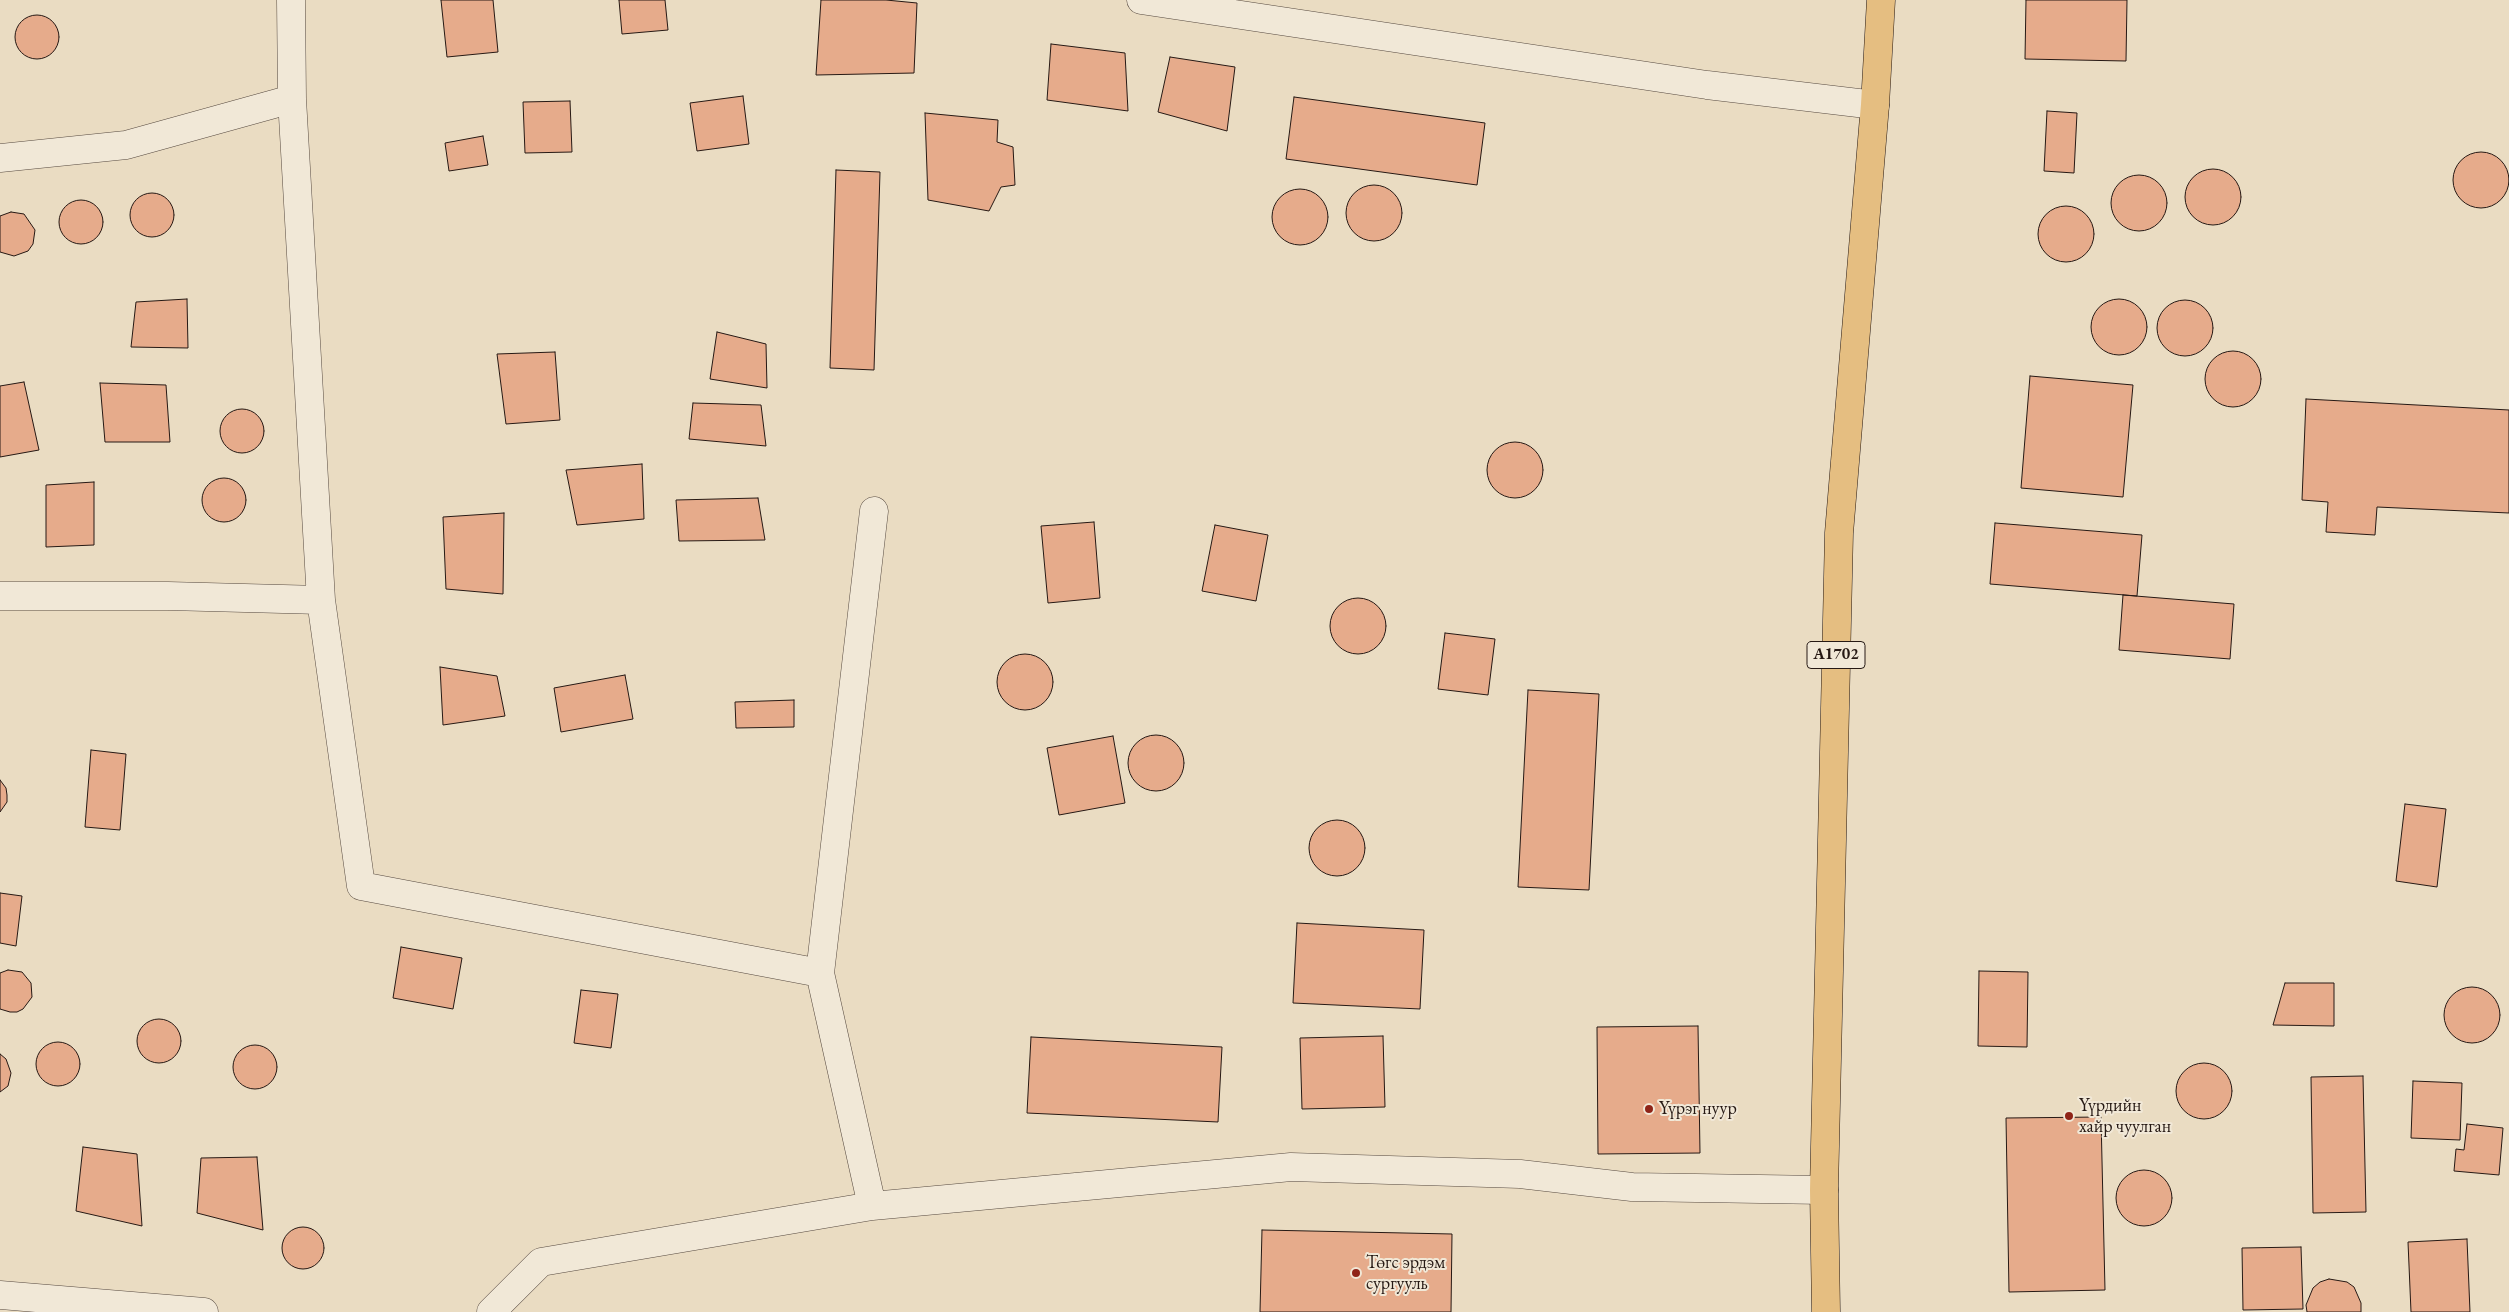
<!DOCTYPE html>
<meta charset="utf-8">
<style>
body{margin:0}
canvas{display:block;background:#eadcc2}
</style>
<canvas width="2509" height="1312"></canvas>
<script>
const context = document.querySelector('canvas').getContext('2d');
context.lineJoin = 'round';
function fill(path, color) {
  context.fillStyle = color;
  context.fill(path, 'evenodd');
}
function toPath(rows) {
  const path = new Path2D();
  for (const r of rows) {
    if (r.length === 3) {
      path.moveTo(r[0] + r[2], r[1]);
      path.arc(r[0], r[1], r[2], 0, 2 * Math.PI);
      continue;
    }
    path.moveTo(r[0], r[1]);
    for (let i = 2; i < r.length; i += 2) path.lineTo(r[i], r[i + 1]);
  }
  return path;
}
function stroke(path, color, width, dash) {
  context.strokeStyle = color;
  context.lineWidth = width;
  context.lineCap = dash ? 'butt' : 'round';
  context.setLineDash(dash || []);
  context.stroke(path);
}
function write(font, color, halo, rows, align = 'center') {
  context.font = font + ' "EB Garamond",serif';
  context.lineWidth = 4;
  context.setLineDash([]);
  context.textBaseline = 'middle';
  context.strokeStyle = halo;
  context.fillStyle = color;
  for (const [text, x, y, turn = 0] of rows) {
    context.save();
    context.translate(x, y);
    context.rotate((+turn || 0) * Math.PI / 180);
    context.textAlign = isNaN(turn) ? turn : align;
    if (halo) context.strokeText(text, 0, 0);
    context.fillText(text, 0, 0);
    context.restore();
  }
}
const building = toPath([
 [441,0,493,0,498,52,447,57,441,0],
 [619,0,665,0,668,30,622,34,619,0],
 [821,0,886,0,917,3,914,73,816,75,821,0],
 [2026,0,2127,0,2126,61,2025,59,2026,0],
 [37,37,22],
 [1051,44,1125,53,1128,111,1047,100,1051,44],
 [1170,57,1235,67,1227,131,1158,112,1170,57],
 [743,96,749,144,697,151,690,103,743,96],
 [1294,97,1485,123,1477,185,1286,159,1294,97],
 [570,101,572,152,525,153,523,102,570,101],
 [2047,111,2077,113,2074,173,2044,171,2047,111],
 [925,113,998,120,997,142,1013,147,1015,185,1001,187,989,211,928,200,925,113],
 [483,136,488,165,449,171,445,143,483,136],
 [2481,180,28],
 [2213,197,28],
 [836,170,880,172,874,370,830,368,836,170],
 [2139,203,28],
 [1374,213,28],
 [1300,217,28],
 [152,215,22],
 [81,222,22],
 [2066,234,28],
 [11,212,24,214,35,230,33,244,28,251,14,256,0,252,0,216,11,212],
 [187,299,188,348,131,347,136,302,187,299],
 [2119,327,28],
 [2185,328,28],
 [717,332,766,344,767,388,710,379,717,332],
 [2233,379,28],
 [555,352,560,420,506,424,497,354,555,352],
 [2030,376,2133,385,2123,497,2021,488,2030,376],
 [24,382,39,450,0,457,0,386,24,382],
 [100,383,166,385,170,442,105,442,100,383],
 [2306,399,2509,410,2509,513,2377,507,2375,535,2326,532,2328,502,2302,500,2306,399],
 [693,403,761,405,766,446,689,439,693,403],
 [242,431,22],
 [1515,470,28],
 [642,464,644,519,577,525,566,470,642,464],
 [224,500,22],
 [94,482,94,545,46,547,46,485,94,482],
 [758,498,765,540,679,541,676,500,758,498],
 [504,513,503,594,446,589,443,517,504,513],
 [1094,522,1100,598,1048,603,1041,526,1094,522],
 [1995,523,2142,535,2137,596,1990,584,1995,523],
 [1215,525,1268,535,1256,601,1202,591,1215,525],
 [2123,595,2234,604,2230,659,2119,650,2123,595],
 [1358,626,28],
 [1445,633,1495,639,1488,695,1438,689,1445,633],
 [1025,682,28],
 [440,667,497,676,505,716,443,725,440,667],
 [625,675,633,719,561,732,554,688,625,675],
 [1528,690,1599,694,1589,890,1518,887,1528,690],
 [794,700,794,727,736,728,735,702,794,700],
 [1156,763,28],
 [1113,736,1125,803,1059,815,1047,748,1113,736],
 [91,750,126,754,120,830,85,827,91,750],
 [0,780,6,788,7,795,7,802,0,812,0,780],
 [2405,804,2446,809,2437,887,2396,881,2405,804],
 [1337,848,28],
 [0,893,22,896,16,946,0,943,0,893],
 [1297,923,1424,930,1420,1009,1293,1003,1297,923],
 [401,947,462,958,453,1009,393,998,401,947],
 [8,970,22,972,31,983,32,997,23,1009,17,1012,10,1012,0,1009,0,973,8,970],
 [1979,971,2028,972,2027,1047,1978,1046,1979,971],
 [2285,983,2334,983,2334,1026,2273,1025,2285,983],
 [2472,1015,28],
 [581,990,618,994,611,1048,574,1043,581,990],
 [159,1041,22],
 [1698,1026,1700,1153,1598,1154,1597,1027,1698,1026],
 [1383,1036,1385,1107,1302,1109,1300,1038,1383,1036],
 [1031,1037,1222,1047,1218,1122,1027,1113,1031,1037],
 [58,1064,22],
 [255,1067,22],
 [0,1054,6,1059,11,1073,8,1086,0,1092,0,1054],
 [2204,1091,28],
 [2363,1076,2366,1212,2313,1213,2311,1077,2363,1076],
 [2413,1081,2462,1083,2460,1140,2411,1138,2413,1081],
 [2101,1117,2105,1290,2009,1292,2006,1118,2101,1117],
 [2467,1124,2503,1128,2499,1175,2454,1171,2456,1149,2464,1150,2467,1124],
 [83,1147,137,1154,142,1226,76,1211,83,1147],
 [257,1157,263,1230,197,1213,201,1158,257,1157],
 [2144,1198,28],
 [303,1248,21],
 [1262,1230,1452,1234,1451,1312,1260,1312,1262,1230],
 [2467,1239,2470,1312,2411,1312,2408,1242,2467,1239],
 [2301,1247,2303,1309,2243,1310,2242,1248,2301,1247],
 [2329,1279,2347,1282,2354,1287,2361,1303,2361,1312,2307,1312,2306,1305,2313,1288,2320,1282,2329,1279]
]);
const minor = toPath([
 [291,0,292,99,321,600,361,886,820,973],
 [1141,0,1707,85,1875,105],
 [0,158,126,145,292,99],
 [0,596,168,596,321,600],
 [872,1206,820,973,874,511],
 [0,1295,204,1312],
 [491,1312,541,1262,872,1206,1291,1167,1520,1174,1632,1187,1824,1190]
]);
const highway = toPath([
 [1826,1312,1824,1190,1839,533,1875,105,1881,0]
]);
const markers = [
 [1649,1109,5,"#8f2418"],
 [2069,1116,5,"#8f2418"],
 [1356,1273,5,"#8f2418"]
];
const shields = [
 [1836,655,58]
];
const shieldNames = [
 ["A1702",1836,655]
];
const poiNames = [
 ["Үүрдийн",2079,1106],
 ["хайр чуулган",2079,1127],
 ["Үүрэг нуур",1659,1109],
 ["Төгс эрдэм",1366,1263],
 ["сургууль",1366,1284]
];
fill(building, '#e6ab8b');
stroke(building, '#261914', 1);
stroke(minor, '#574a40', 29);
stroke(highway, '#261914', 29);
stroke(minor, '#f1e8d7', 28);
stroke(highway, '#e5be81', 28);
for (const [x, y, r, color] of markers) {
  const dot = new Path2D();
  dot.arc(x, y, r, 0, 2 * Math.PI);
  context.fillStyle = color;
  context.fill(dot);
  stroke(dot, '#f1e8d7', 2);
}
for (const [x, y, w] of shields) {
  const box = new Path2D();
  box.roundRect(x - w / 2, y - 13.5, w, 27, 4);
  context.fillStyle = '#f1e8d7';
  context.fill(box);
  stroke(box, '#261914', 1);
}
write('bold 16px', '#261914', null, shieldNames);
write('18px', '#261914', '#f1e8d7', poiNames, 'left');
</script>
